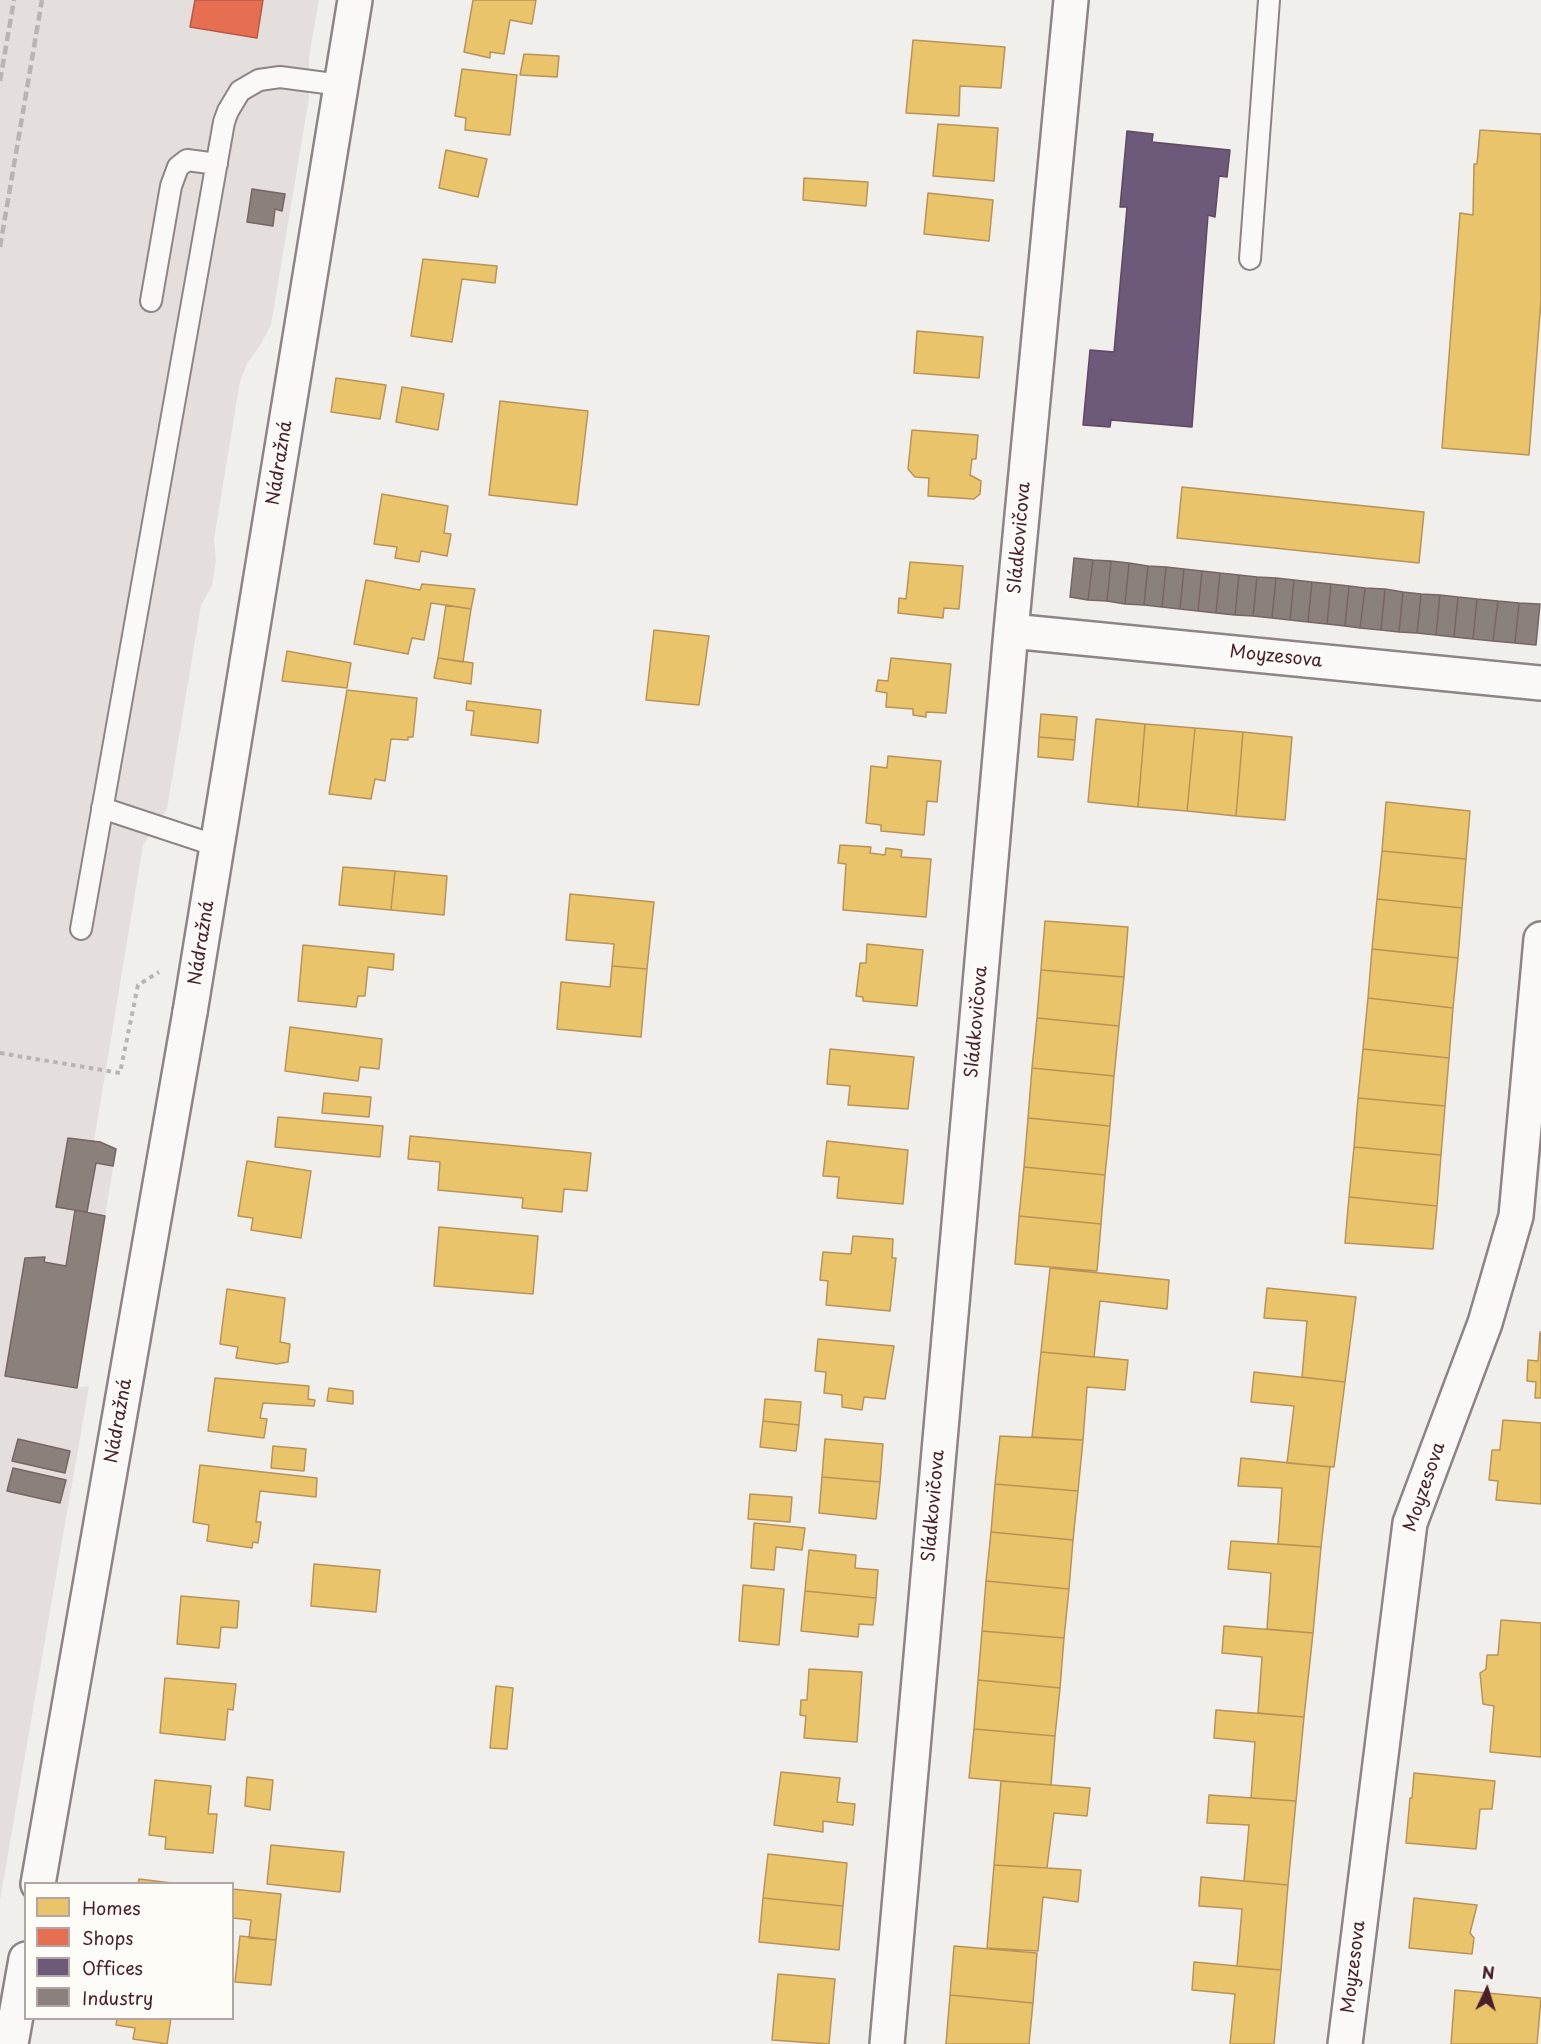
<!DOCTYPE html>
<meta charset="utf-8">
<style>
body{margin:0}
#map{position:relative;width:1541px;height:2044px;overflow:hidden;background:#f1efec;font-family:"Playpen Sans",sans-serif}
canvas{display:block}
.legend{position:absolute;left:24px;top:1882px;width:210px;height:138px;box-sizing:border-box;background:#fdfcf7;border:2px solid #b5a4a5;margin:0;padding:8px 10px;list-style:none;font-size:18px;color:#4a1f2b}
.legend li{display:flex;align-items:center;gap:12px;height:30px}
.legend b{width:30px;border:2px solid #b5a4a5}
.north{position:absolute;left:1457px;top:1960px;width:60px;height:60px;-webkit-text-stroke:4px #fdfcf7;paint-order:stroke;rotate:4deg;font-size:16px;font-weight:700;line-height:24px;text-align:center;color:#4a1f2b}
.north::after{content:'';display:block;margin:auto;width:21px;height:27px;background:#4a1f2b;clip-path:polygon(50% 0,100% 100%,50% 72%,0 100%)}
</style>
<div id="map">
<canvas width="1541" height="2044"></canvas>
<ul class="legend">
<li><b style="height:16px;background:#e9c46a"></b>Homes</li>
<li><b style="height:16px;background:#e76f51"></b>Shops</li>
<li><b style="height:16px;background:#6d597a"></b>Offices</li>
<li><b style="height:16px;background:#8a817c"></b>Industry</li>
</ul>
<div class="north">N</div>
</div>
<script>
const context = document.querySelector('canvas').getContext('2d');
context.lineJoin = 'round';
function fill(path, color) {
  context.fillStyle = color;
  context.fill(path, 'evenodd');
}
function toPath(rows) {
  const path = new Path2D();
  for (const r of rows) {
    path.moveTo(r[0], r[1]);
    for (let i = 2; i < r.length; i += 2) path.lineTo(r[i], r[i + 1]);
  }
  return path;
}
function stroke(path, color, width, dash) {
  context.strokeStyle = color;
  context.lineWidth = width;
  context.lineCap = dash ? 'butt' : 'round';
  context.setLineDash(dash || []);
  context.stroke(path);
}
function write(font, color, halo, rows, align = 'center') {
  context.font = font + ' "Playpen Sans",sans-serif';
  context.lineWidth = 6;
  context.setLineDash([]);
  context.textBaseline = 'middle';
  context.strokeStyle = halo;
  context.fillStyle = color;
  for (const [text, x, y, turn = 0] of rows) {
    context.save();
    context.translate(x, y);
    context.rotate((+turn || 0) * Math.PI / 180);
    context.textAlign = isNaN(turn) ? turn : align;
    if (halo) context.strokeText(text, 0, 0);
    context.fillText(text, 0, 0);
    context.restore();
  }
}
const built = toPath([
 [0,0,319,0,309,57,309,98,271,325,261,344,247,364,240,381,214,539,216,561,212,586,201,605,167,809,143,845,94,1141,116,1149,77,1388,89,1386,0,1900]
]);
const homes = toPath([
 [473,0,536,0,532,24,510,20,504,54,490,52,490,58,464,52,473,0],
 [913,40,1005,47,1001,88,960,86,959,116,906,113,913,40],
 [524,54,559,56,557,77,520,75,524,54],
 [462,69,517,75,510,135,465,130,466,118,455,116,462,69],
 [938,124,998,128,994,181,933,176,938,124],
 [1480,130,1541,134,1541,300,1529,455,1442,448,1460,213,1473,215,1474,164,1477,164,1480,130],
 [446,150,487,159,478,197,439,188,446,150],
 [804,178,868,182,866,206,803,200,804,178],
 [928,193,993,200,989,241,924,234,928,193],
 [423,259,497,266,495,283,462,279,452,342,411,336,423,259],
 [917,331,983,337,979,378,914,373,917,331],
 [336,378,386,385,380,419,331,412,336,378],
 [402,387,444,394,438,430,396,422,402,387],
 [500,401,588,411,577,505,489,495,500,401],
 [912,430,978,435,976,459,972,459,970,475,981,481,980,494,974,499,928,496,929,478,915,477,908,469,912,430],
 [1182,487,1424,512,1419,563,1177,538,1182,487],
 [382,494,448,506,444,533,451,534,447,556,421,551,419,562,395,558,397,547,374,544,382,494],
 [910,562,963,566,959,609,944,608,943,618,898,613,899,598,906,599,910,562],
 [366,580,420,590,422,584,475,589,471,609,431,603,424,640,412,638,408,654,354,644,366,580],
 [446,605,471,609,463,662,438,658,446,605],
 [654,630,709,636,699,705,646,700,654,630],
 [287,651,351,663,347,688,282,681,287,651],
 [438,658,473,663,471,684,434,678,438,658],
 [891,658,951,664,946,713,926,712,926,717,913,715,913,709,886,707,887,693,876,691,878,680,888,681,891,658],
 [347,690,417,698,413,737,408,737,408,740,391,739,385,781,375,779,371,799,329,794,347,690],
 [467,701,541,710,538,743,471,735,474,711,466,710,467,701],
 [1041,714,1077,717,1075,740,1039,737,1041,714],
 [1096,719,1145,724,1138,807,1088,802,1096,719],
 [1145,724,1195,728,1187,811,1138,807,1145,724],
 [1195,728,1243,732,1236,816,1187,811,1195,728],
 [1243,732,1292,737,1285,820,1236,816,1243,732],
 [1039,737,1075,740,1073,760,1038,757,1039,737],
 [888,756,941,761,937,802,927,801,924,835,881,831,881,825,866,823,871,766,887,768,888,756],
 [1386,802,1470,811,1466,859,1382,851,1386,802],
 [840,845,871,847,870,853,885,855,886,848,902,850,901,857,931,859,926,917,843,910,846,864,838,863,840,845],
 [1382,851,1466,859,1462,908,1377,899,1382,851],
 [343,867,395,871,391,910,339,905,343,867],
 [395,871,447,876,444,915,391,910,395,871],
 [570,894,654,902,647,969,612,966,614,944,566,940,570,894],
 [1377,899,1462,908,1458,958,1372,949,1377,899],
 [1045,921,1128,927,1124,977,1041,970,1045,921],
 [867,944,923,950,917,1006,863,1001,863,997,856,996,860,963,866,963,867,944],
 [303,945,394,954,393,970,368,967,365,996,358,996,356,1007,298,1001,303,945],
 [1372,949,1458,958,1453,1008,1368,998,1372,949],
 [612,966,647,969,641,1037,557,1029,561,982,610,987,612,966],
 [1041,970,1124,977,1119,1026,1037,1018,1041,970],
 [1368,998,1453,1008,1449,1058,1363,1049,1368,998],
 [1037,1018,1119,1026,1114,1076,1032,1068,1037,1018],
 [290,1027,382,1039,379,1069,360,1067,358,1081,285,1071,290,1027],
 [830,1049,914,1057,908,1109,848,1105,850,1086,827,1084,830,1049],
 [1363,1049,1449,1058,1445,1106,1358,1098,1363,1049],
 [1032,1068,1114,1076,1110,1126,1028,1118,1032,1068],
 [324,1093,371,1097,369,1117,322,1113,324,1093],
 [1358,1098,1445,1106,1441,1155,1354,1147,1358,1098],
 [278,1117,383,1126,380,1157,275,1147,278,1117],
 [1028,1118,1110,1126,1105,1175,1024,1167,1028,1118],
 [410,1136,591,1153,587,1191,564,1189,562,1212,522,1208,523,1198,438,1190,440,1162,408,1159,410,1136],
 [827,1141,908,1150,903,1204,837,1198,839,1177,823,1176,827,1141],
 [1354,1147,1441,1155,1437,1206,1349,1197,1354,1147],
 [247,1161,311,1171,301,1238,251,1230,253,1218,238,1216,247,1161],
 [1024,1167,1105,1175,1101,1224,1019,1216,1024,1167],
 [1349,1197,1437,1206,1433,1249,1345,1243,1349,1197],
 [1019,1216,1101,1224,1097,1271,1015,1264,1019,1216],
 [439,1227,538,1236,533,1294,434,1286,439,1227],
 [853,1236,893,1239,892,1258,896,1258,890,1311,826,1305,828,1281,820,1280,823,1252,851,1254,853,1236],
 [1050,1268,1169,1280,1167,1309,1100,1301,1094,1357,1041,1352,1050,1268],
 [1267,1288,1356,1297,1345,1382,1302,1377,1307,1321,1264,1318,1267,1288],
 [227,1289,285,1298,280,1342,290,1344,288,1362,277,1364,236,1358,238,1347,220,1344,227,1289],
 [1540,1332,1541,1332,1541,1398,1535,1398,1536,1382,1527,1381,1528,1360,1538,1361,1540,1332],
 [818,1339,894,1346,885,1399,864,1397,862,1410,842,1407,842,1395,824,1393,826,1372,815,1371,818,1339],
 [1041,1352,1128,1360,1125,1390,1087,1387,1083,1440,1032,1437,1041,1352],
 [1254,1372,1345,1382,1334,1467,1287,1463,1294,1406,1251,1402,1254,1372],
 [215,1378,309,1386,308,1399,315,1400,314,1406,263,1403,260,1418,267,1419,264,1438,208,1431,215,1378],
 [329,1388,353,1391,353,1404,327,1401,329,1388],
 [765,1399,801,1402,799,1425,763,1421,765,1399],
 [1503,1420,1541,1423,1541,1504,1496,1500,1498,1481,1489,1480,1492,1450,1500,1450,1503,1420],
 [763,1421,799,1425,796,1451,760,1447,763,1421],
 [1000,1436,1083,1440,1078,1491,995,1484,1000,1436],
 [825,1439,883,1444,880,1482,822,1477,825,1439],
 [273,1446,306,1449,304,1471,271,1468,273,1446],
 [1241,1458,1330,1467,1321,1547,1278,1544,1282,1488,1238,1486,1241,1458],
 [200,1465,317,1478,316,1497,260,1491,256,1522,261,1522,258,1543,253,1542,252,1548,207,1541,209,1525,193,1522,200,1465],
 [822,1477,880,1482,876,1519,819,1513,822,1477],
 [995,1484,1078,1491,1073,1540,991,1532,995,1484],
 [750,1494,792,1497,790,1522,748,1519,750,1494],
 [754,1523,805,1528,802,1550,776,1547,774,1570,751,1568,754,1523],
 [991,1532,1073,1540,1069,1589,986,1581,991,1532],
 [1231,1541,1321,1547,1313,1633,1267,1629,1271,1573,1228,1569,1231,1541],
 [809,1550,856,1555,855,1568,878,1570,876,1598,805,1591,809,1550],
 [314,1564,380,1570,376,1612,311,1606,314,1564],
 [986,1581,1069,1589,1064,1638,982,1631,986,1581],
 [743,1585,784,1589,779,1645,739,1641,743,1585],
 [805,1591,876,1598,873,1625,859,1624,858,1637,801,1631,805,1591],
 [181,1596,239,1601,237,1628,221,1627,219,1648,177,1644,181,1596],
 [1501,1620,1541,1623,1541,1757,1490,1752,1494,1706,1483,1704,1480,1673,1486,1669,1487,1655,1498,1655,1501,1620],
 [1224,1626,1313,1633,1304,1717,1258,1713,1262,1657,1222,1653,1224,1626],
 [982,1631,1064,1638,1060,1688,978,1680,982,1631],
 [809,1669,862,1672,857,1742,804,1738,806,1716,800,1715,801,1700,807,1700,809,1669],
 [165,1678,236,1684,233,1710,228,1709,225,1740,160,1733,165,1678],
 [978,1680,1060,1688,1055,1736,974,1729,978,1680],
 [496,1686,513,1688,507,1749,490,1748,496,1686],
 [1216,1710,1304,1717,1296,1801,1251,1798,1255,1742,1214,1738,1216,1710],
 [974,1729,1055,1736,1051,1785,969,1778,974,1729],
 [781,1772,840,1778,837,1802,855,1804,853,1825,823,1821,823,1832,774,1825,781,1772],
 [1414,1773,1495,1781,1492,1809,1480,1809,1476,1849,1406,1843,1410,1798,1412,1798,1414,1773],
 [247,1777,273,1780,270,1810,245,1806,247,1777],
 [155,1780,211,1786,208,1814,217,1814,213,1853,165,1849,166,1837,149,1835,155,1780],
 [1001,1781,1090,1788,1087,1816,1054,1813,1047,1868,994,1865,1001,1781],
 [1209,1795,1296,1801,1288,1885,1244,1881,1249,1825,1207,1823,1209,1795],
 [271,1845,344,1852,340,1892,267,1884,271,1845],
 [768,1854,847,1863,843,1906,763,1898,768,1854],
 [994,1865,1081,1870,1078,1902,1043,1897,1038,1951,987,1948,994,1865],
 [1201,1877,1288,1885,1281,1970,1237,1966,1242,1909,1199,1906,1201,1877],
 [139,1879,180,1884,138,1884,139,1879],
 [232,1889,281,1894,276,1940,249,1938,251,1920,233,1918,232,1921,232,1889],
 [763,1898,843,1906,839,1950,759,1942,763,1898],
 [1414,1898,1477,1905,1470,1933,1474,1938,1472,1954,1409,1948,1414,1898],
 [240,1936,276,1940,271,1985,235,1982,240,1936],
 [954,1946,1037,1953,1033,2003,950,1995,954,1946],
 [1194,1962,1281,1970,1274,2044,1230,2044,1235,1994,1192,1990,1194,1962],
 [778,1974,835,1979,829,2044,772,2040,778,1974],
 [1455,1990,1541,1998,1537,2044,1451,2044,1455,1990],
 [950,1995,1033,2003,1029,2044,946,2044,950,1995],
 [117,2018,171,2018,167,2044,133,2039,135,2028,116,2025,117,2018]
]);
const shops = toPath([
 [195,0,263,0,257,38,190,27,195,0]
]);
const offices = toPath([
 [1127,131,1153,134,1152,142,1230,150,1227,177,1219,176,1215,217,1208,215,1192,427,1111,420,1110,427,1083,425,1090,350,1114,352,1127,207,1120,207,1127,131]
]);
const industry = toPath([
 [252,189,285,194,282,211,275,209,273,226,247,222,252,189],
 [1074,558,1093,560,1088,600,1070,597,1074,558],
 [1093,560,1111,561,1107,601,1088,600,1093,560],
 [1111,561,1129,563,1125,604,1107,601,1111,561],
 [1129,563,1148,566,1144,605,1125,604,1129,563],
 [1148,566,1166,567,1162,607,1144,605,1148,566],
 [1166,567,1184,569,1180,609,1162,607,1166,567],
 [1184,569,1202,571,1198,611,1180,609,1184,569],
 [1202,571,1220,573,1216,613,1198,611,1202,571],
 [1220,573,1239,575,1235,615,1216,613,1220,573],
 [1239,575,1257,577,1253,616,1235,615,1239,575],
 [1257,577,1276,578,1272,618,1253,616,1257,577],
 [1276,578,1294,580,1290,620,1272,618,1276,578],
 [1294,580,1312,582,1308,622,1290,620,1294,580],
 [1312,582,1331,584,1327,624,1308,622,1312,582],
 [1331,584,1349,586,1345,626,1327,624,1331,584],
 [1349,586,1365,588,1360,628,1345,626,1349,586],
 [1365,588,1385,589,1381,630,1360,628,1365,588],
 [1385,589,1403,592,1399,632,1381,630,1385,589],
 [1403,592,1421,594,1417,633,1399,632,1403,592],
 [1421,594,1440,595,1436,635,1417,633,1421,594],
 [1440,595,1458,597,1454,637,1436,635,1440,595],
 [1458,597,1477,599,1473,639,1454,637,1458,597],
 [1477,599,1498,601,1493,641,1473,639,1477,599],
 [1498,601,1519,603,1515,643,1493,641,1498,601],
 [1519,603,1540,604,1536,645,1515,643,1519,603],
 [68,1138,100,1142,116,1149,113,1166,96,1163,87,1212,56,1207,68,1138],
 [75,1210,105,1216,77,1388,5,1376,25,1258,45,1257,44,1262,66,1266,75,1210],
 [18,1439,70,1451,65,1473,12,1461,18,1439],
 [13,1468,66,1480,60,1503,7,1491,13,1468]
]);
const path = toPath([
 [0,1053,120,1073,138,985,159,972]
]);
const lane = toPath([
 [1250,259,1269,0],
 [151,301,171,186,178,167,187,160,217,164],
 [102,808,217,846],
 [81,929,224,122,228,111,240,91,259,80,280,77,341,85]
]);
const street = toPath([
 [1011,631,1541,683],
 [190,1012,355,0],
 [887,2044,1011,631,1071,0],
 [1345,2044,1410,1523,1485,1323,1516,1216,1541,939]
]);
const secondary = toPath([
 [38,1884,190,1012],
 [11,2044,26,1959]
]);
const rail = toPath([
 [0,81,14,0],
 [0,247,42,0]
]);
const streetNames = [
 ["Nádražná",280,463,-81],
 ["Sládkovičova",1020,538,-85],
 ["Moyzesova",1276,657,6],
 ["Nádražná",202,943,-81],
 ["Sládkovičova",977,1022,-85],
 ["Nádražná",119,1421,-80],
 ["Moyzesova",1425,1487,-71],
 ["Sládkovičova",934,1506,-85],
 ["Moyzesova",1354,1967,-83]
];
fill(built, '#e4dedd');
fill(homes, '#e9c46a');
stroke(homes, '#b99257', 1.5);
fill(shops, '#e76f51');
stroke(shops, '#b85746', 1.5);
fill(offices, '#6d597a');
stroke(offices, '#624862', 1.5);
fill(industry, '#8a817c');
stroke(industry, '#776464', 1.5);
stroke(lane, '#8d8485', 24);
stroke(street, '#8d8485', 38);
stroke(secondary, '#8d8485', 38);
stroke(path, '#b9b4b4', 4, [4.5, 4.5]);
stroke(lane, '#faf9f7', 20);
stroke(street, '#faf9f7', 33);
stroke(secondary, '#faf9f7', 33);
stroke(rail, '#b9b4b4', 4.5, [9, 4.5]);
write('18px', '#4a1f2b', '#fdfcf7', streetNames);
</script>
